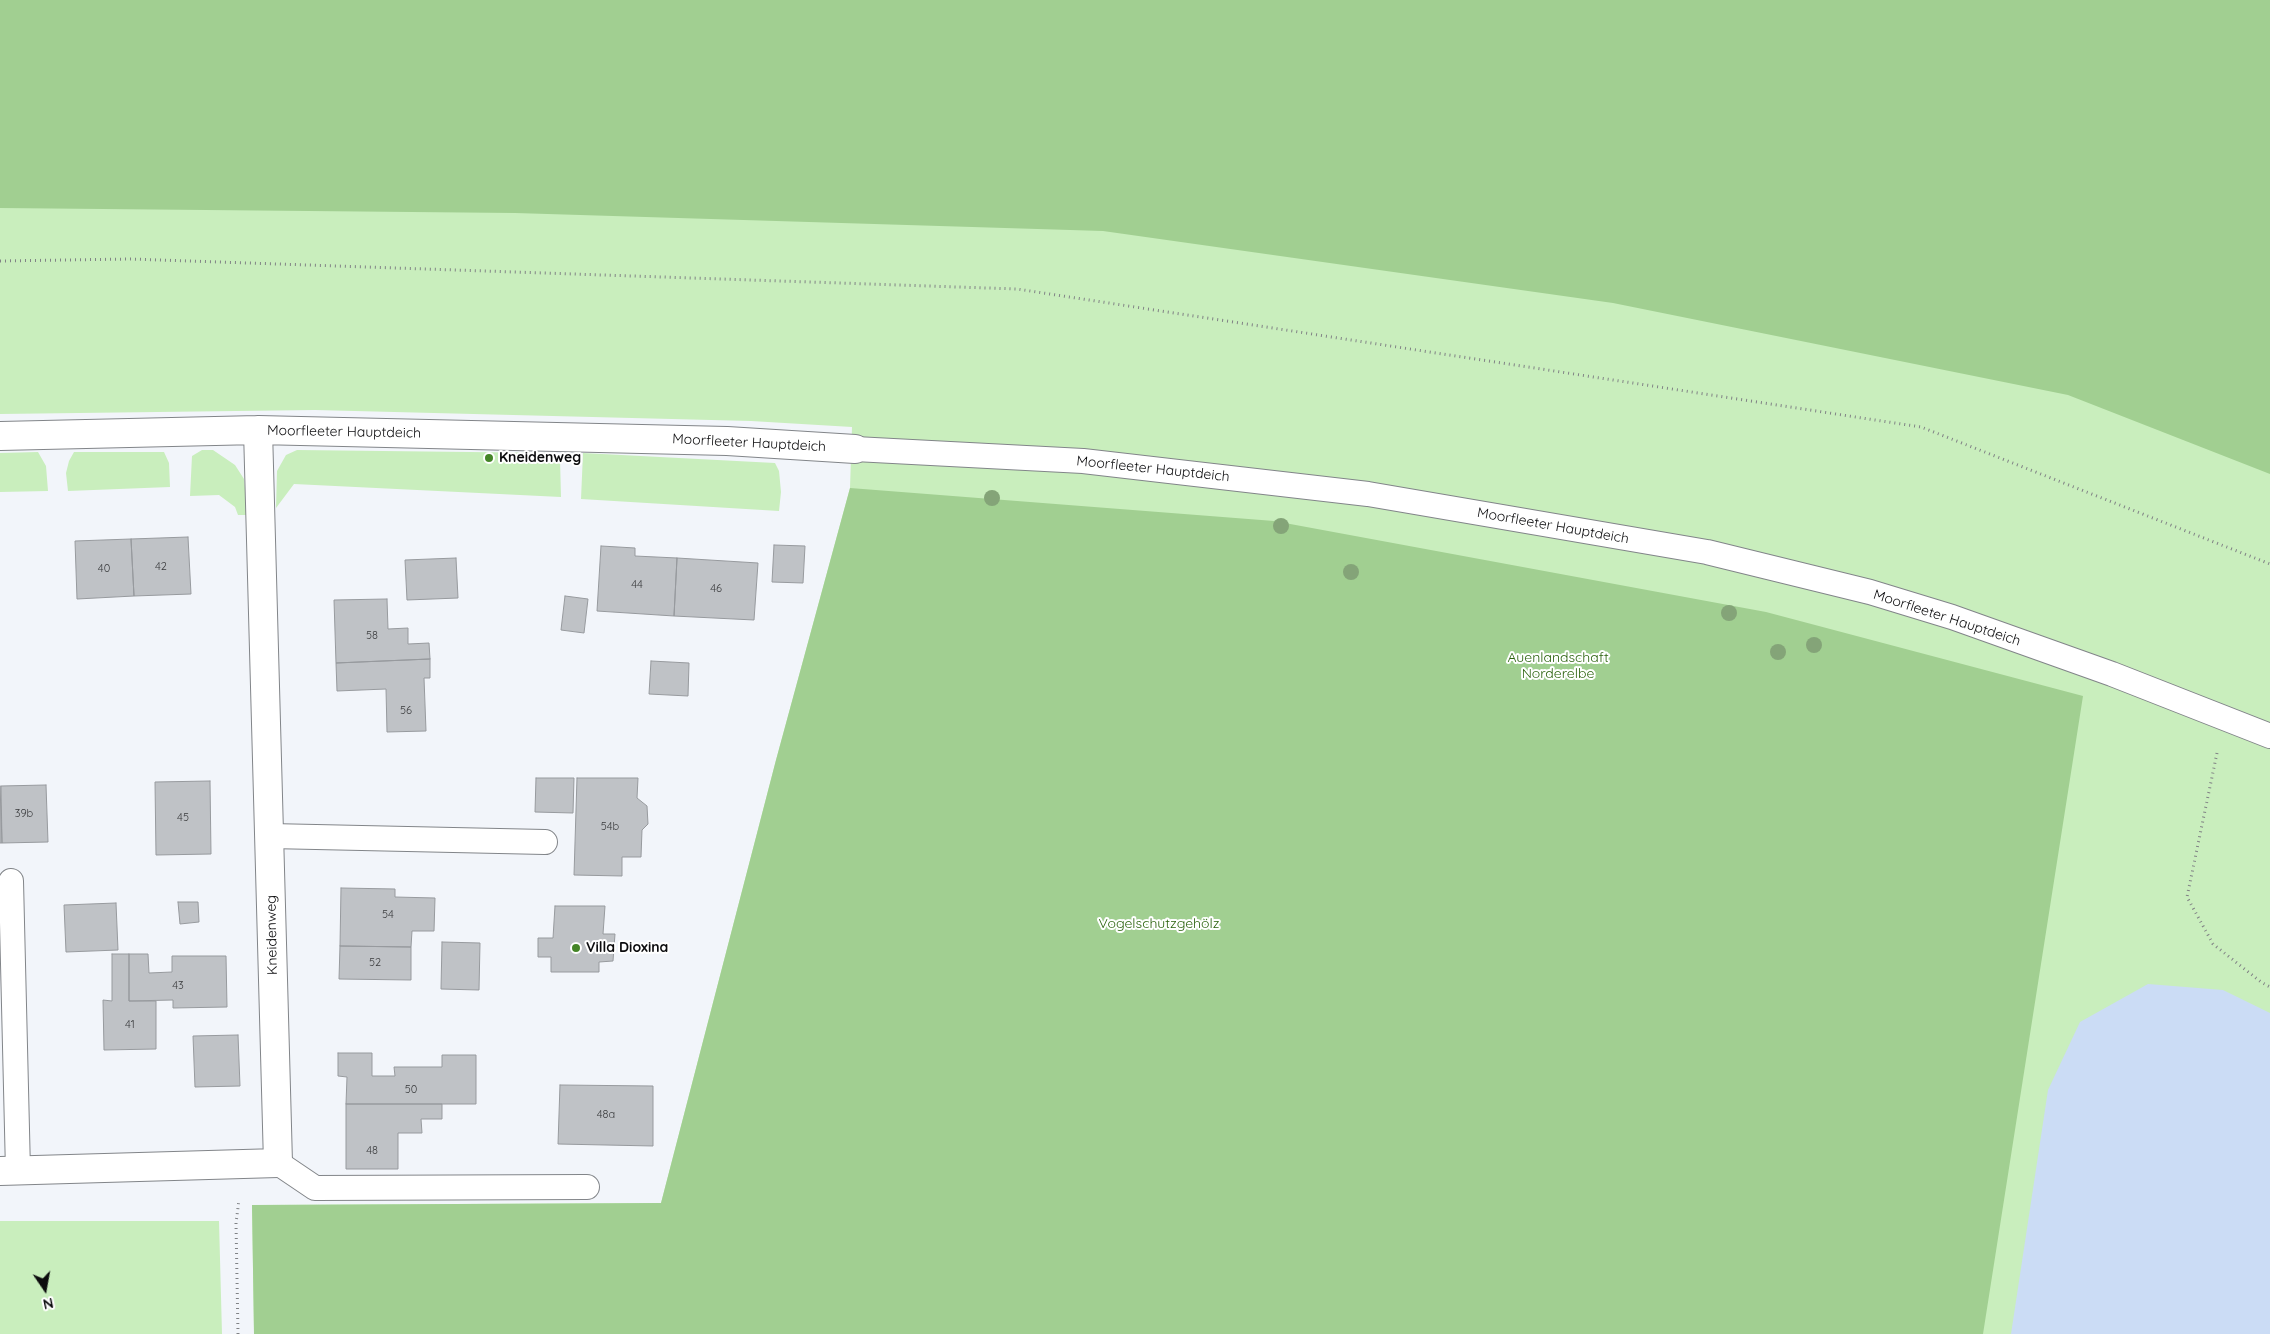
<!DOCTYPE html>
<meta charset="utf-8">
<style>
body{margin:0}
#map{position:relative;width:2270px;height:1334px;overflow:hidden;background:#f2f5fa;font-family:Quicksand,sans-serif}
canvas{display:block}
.north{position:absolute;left:20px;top:1264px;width:50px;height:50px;-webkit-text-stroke:4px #fff;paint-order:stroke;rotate:168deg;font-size:14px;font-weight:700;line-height:20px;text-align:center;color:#0c0c0e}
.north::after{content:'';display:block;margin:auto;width:18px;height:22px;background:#0c0c0e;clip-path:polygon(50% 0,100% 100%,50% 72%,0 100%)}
</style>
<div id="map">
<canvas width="2270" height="1334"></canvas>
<div class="north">N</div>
</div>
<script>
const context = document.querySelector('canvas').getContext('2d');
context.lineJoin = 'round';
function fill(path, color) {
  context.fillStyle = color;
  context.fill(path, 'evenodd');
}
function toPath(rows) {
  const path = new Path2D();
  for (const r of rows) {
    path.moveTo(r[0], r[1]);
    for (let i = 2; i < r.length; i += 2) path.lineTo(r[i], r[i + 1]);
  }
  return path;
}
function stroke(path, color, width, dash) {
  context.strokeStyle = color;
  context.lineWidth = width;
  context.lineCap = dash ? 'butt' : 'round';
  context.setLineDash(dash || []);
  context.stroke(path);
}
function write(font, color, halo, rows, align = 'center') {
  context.font = font + ' Quicksand,sans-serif';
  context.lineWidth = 4;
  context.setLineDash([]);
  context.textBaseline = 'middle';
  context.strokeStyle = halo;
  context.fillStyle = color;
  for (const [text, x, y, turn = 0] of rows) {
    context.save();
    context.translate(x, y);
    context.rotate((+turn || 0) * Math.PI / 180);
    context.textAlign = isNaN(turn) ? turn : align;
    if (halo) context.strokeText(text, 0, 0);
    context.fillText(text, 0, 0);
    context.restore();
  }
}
const green = toPath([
 [0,0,2270,0,2270,1334,254,1334,252,1205,661,1203,776,760,850,488,852,427,751,421,315,410,0,414],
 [202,450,213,450,235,465,244,479,248,515,238,515,235,507,219,495,190,496,192,456],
 [297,450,555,453,560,459,561,497,294,484,276,508,277,471,286,455],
 [38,452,46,466,48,491,0,492,0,453],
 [74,452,164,452,169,463,170,487,68,491,66,473,69,461],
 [583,453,775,463,779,471,781,492,779,511,581,499],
 [0,1221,219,1221,222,1334,0,1334]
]);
const forest = toPath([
 [0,0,2270,0,2270,474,2068,395,1613,303,1103,231,515,213,0,208],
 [850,488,1274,521,1766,612,2083,696,1983,1334,254,1334,252,1205,661,1203,776,760]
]);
const water = toPath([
 [2148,984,2223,990,2270,1013,2270,1334,2011,1334,2048,1090,2080,1022]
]);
const building = toPath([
 [188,537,191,594,134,596,131,539,188,537],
 [131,539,134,596,77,599,75,541,131,539],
 [774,545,805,546,803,583,772,582,774,545],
 [601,546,635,548,635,556,677,558,674,616,597,611,601,546],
 [456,558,458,598,407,600,405,560,456,558],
 [677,558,758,563,754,620,674,616,677,558],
 [565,596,588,599,584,633,561,630,565,596],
 [387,599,388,629,408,628,408,644,429,643,430,659,336,663,334,600,387,599],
 [430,659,430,678,424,678,426,731,387,732,386,689,337,691,336,663,430,659],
 [651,661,689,663,688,696,649,694,651,661],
 [536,778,574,778,573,813,535,812,536,778],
 [577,778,638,778,637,798,647,806,648,824,642,830,641,857,622,857,622,876,574,875,577,778],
 [210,781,211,854,156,855,155,782,210,781],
 [46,785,48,842,2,843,1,786,46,785],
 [0,786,2,843,0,843,0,786],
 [341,888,395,889,395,897,435,898,434,931,412,931,411,947,340,946,341,888],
 [178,902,198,902,199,922,180,924,178,902],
 [116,903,118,950,66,952,64,905,116,903],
 [555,906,605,906,603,934,615,934,613,961,599,962,599,972,551,972,551,957,538,957,538,938,553,938,555,906],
 [442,942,480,943,479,990,441,989,442,942],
 [340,946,411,947,411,980,339,979,340,946],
 [112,954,129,954,129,1001,156,1001,156,1049,104,1050,103,1000,112,1001,112,954],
 [129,954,148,954,149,973,172,972,172,956,226,956,227,1007,173,1008,173,1000,129,1001,129,954],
 [238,1035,240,1086,195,1087,193,1036,238,1035],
 [338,1053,372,1053,372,1076,395,1076,394,1067,442,1067,442,1055,476,1055,476,1104,346,1104,347,1077,338,1076,338,1053],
 [560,1085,653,1086,653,1146,558,1144,560,1085],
 [346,1104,442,1104,442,1119,421,1119,422,1133,398,1133,398,1169,346,1169,346,1104]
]);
const path = toPath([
 [0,261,130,259,1017,289,1921,427,2270,564],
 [2217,753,2187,897,2213,944,2261,982,2270,987],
 [238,1334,236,1223,239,1200]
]);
const lane = toPath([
 [855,449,1083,461,1368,494,1707,552,1870,592,1952,617,2112,674,2270,736],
 [270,836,545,842],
 [11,881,18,1171],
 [278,1163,315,1188,587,1187]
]);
const street = toPath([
 [0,436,258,430,727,441,855,449],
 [0,1171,278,1163,258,430]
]);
const trees = [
 [992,498],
 [1281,526],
 [1351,572],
 [1729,613],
 [1814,645],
 [1778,652]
];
const markers = [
 [489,458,5,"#448527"],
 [576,948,5,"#448527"]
];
const numberNames = [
 ["42",161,567],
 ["40",104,569],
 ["44",637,585],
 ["46",716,589],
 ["58",372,636],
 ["56",406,711],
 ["39b",24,814],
 ["45",183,818],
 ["54b",610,827],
 ["54",388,915],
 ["52",375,963],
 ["43",178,986],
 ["41",130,1025],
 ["50",411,1090],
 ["48a",606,1115],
 ["48",372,1151]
];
const streetNames = [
 ["Moorfleeter Hauptdeich",344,432,1],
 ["Moorfleeter Hauptdeich",749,443,3],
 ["Moorfleeter Hauptdeich",1153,469,6],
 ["Moorfleeter Hauptdeich",1553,526,10],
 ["Moorfleeter Hauptdeich",1947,618,18],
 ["Kneidenweg",272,935,-91]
];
const poiNames = [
 ["Kneidenweg",499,458],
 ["Villa Dioxina",586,948]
];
const parkNames = [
 ["Auenlandschaft",1558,658],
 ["Norderelbe",1558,674],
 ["Vogelschutzgehölz",1159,924]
];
fill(green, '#c9eebd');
fill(forest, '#a1cf91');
fill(water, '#cbdcf5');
fill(building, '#bfc2c6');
stroke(building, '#979a9e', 1);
stroke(lane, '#828589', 26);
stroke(street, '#828589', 30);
stroke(path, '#808285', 3, [1, 4]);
stroke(lane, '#fff', 24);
stroke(street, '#fff', 28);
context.fillStyle = '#84a478';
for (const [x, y] of trees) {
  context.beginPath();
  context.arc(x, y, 8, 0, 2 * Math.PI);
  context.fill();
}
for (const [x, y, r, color] of markers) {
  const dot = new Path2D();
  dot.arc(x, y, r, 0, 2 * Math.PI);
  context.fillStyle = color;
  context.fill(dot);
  stroke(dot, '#fff', 2);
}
write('11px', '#393a3c', null, numberNames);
write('14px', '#0c0c0e', '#fff', streetNames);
write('bold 14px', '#0c0c0e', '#fff', poiNames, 'left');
write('14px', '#2a620d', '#fff', parkNames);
</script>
